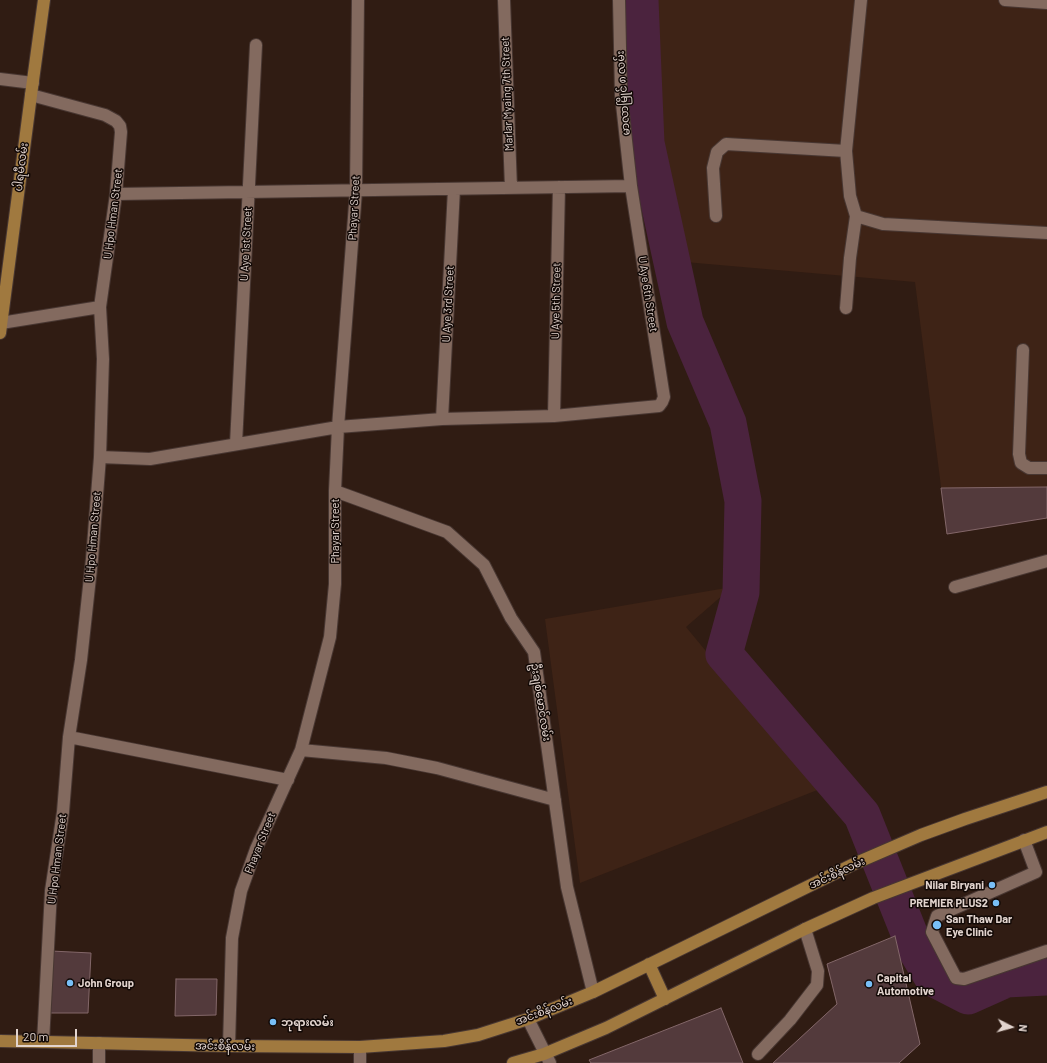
<!DOCTYPE html>
<meta charset="utf-8">
<style>
body{margin:0}
#map{position:relative;width:1047px;height:1063px;overflow:hidden;background:#301c13;font-family:Barlow,sans-serif}
canvas{display:block}
.north{position:absolute;left:991px;top:1007px;width:40px;height:40px;-webkit-text-stroke:3px #120906;paint-order:stroke;rotate:96deg;font-size:11px;font-weight:700;line-height:16px;text-align:center;color:#e2d4ce}
.north::after{content:'';display:block;margin:auto;width:14px;height:18px;background:#e2d4ce;clip-path:polygon(50% 0,100% 100%,50% 72%,0 100%)}
.scale{position:absolute;left:16px;top:1029px;width:61px;height:18px;box-sizing:border-box;border:2px solid #e2d4ce;border-top:0;padding-left:5px;font-size:12px;line-height:14px;white-space:nowrap;color:#e2d4ce;-webkit-text-stroke:3px #120906;paint-order:stroke}
</style>
<div id="map">
<canvas width="1047" height="1063"></canvas>
<div class="north">N</div>
<div class="scale">20 m</div>
</div>
<script>
const context = document.querySelector('canvas').getContext('2d');
context.lineJoin = 'round';
function fill(path, color) {
  context.fillStyle = color;
  context.fill(path, 'evenodd');
}
function toPath(rows) {
  const path = new Path2D();
  for (const r of rows) {
    path.moveTo(r[0], r[1]);
    for (let i = 2; i < r.length; i += 2) path.lineTo(r[i], r[i + 1]);
  }
  return path;
}
function stroke(path, color, width, dash) {
  context.strokeStyle = color;
  context.lineWidth = width;
  context.lineCap = dash ? 'butt' : 'round';
  context.setLineDash(dash || []);
  context.stroke(path);
}
function write(font, color, halo, rows, align = 'center') {
  context.font = font + ' Barlow,"Noto Sans Myanmar",sans-serif';
  context.lineWidth = 3;
  context.setLineDash([]);
  context.textBaseline = 'middle';
  context.strokeStyle = halo;
  context.fillStyle = color;
  for (const [text, x, y, turn = 0] of rows) {
    context.save();
    context.translate(x, y);
    context.rotate((+turn || 0) * Math.PI / 180);
    context.textAlign = isNaN(turn) ? turn : align;
    if (halo) context.strokeText(text, 0, 0);
    context.fillText(text, 0, 0);
    context.restore();
  }
}
const built = toPath([
 [652,0,1047,0,1047,518,947,534,915,282,685,262,660,147],
 [732,587,686,627,820,789,580,883,545,619]
]);
const river = toPath([
 [640,0,646,143,685,322,728,423,743,501,741,592,724,654,862,815,915,948,933,978,968,996,1006,979,1047,977]
]);
const building = toPath([
 [1047,487,1047,518,947,534,941,488,1047,487],
 [895,936,920,1044,899,1063,773,1063,837,1004,827,964,895,936],
 [51,951,91,953,88,1013,49,1013,51,951],
 [176,979,217,979,216,1015,175,1016,176,979],
 [721,1008,743,1063,591,1063,589,1060,721,1008]
]);
const minor = toPath([
 [504,0,511,188],
 [1005,0,1047,3],
 [0,79,33,83],
 [31,95,105,115,116,121,120,126,121,132,116,194,100,307,103,359,100,457,92,559,81,660,69,737,63,812,51,891,43,1042],
 [116,194,631,186],
 [716,216,713,168,717,152,726,144,846,151],
 [856,216,883,224,1047,233],
 [846,308,850,258,856,216,850,196,846,151,861,0],
 [1,323,100,307],
 [1023,350,1019,454,1021,463,1029,468,1047,468],
 [554,416,559,187],
 [442,419,454,189],
 [236,444,256,45],
 [100,457,150,459,338,427,442,419,554,416,659,406,662,402,664,397,663,391,631,186,621,95,619,0],
 [335,491,447,532,484,565,511,618,534,652,567,887,593,992],
 [955,587,1047,561],
 [69,737,288,780],
 [301,750,386,758,437,768,555,800],
 [1024,840,1036,872,937,916,932,932,956,978,964,979,1047,951],
 [528,1019,550,1063],
 [229,1046,232,938,241,891,256,849,301,750,330,637,335,584,335,491,338,427,356,191,358,0],
 [360,1047,360,1063],
 [758,1054,790,1020,817,985,818,971,805,929],
 [99,1063,99,1043]
]);
const major = toPath([
 [0,333,31,95,44,0],
 [649,964,665,999],
 [0,1041,229,1046,360,1047,444,1041,478,1035,528,1019,593,992,856,863,921,835,965,819,1047,792],
 [513,1063,544,1054,606,1028,805,929,873,898,1047,832]
]);
const markers = [
 [992,885,4,"#78bff7"],
 [996,903,4,"#78bff7"],
 [937,925,5,"#78bff7"],
 [70,983,4,"#78bff7"],
 [869,984,4,"#78bff7"],
 [273,1022,4,"#78bff7"]
];
const streetNames = [
 ["မာလာမြိုင် ၈ လမ်း",623,93,-94],
 ["Marlar Myaing 7th Street",507,94,-92],
 ["ပါရမီလမ်း",21,167,-83],
 ["Phayar Street",354,208,-87],
 ["U Hpo Hman Street",113,214,-83],
 ["U Aye 1st Street",246,244,-87],
 ["U Aye 6th Street",648,294,81],
 ["U Aye 5th Street",556,301,-89],
 ["U Aye 3rd Street",448,304,-87],
 ["Phayar Street",335,531,-90],
 ["U Hpo Hman Street",93,537,-85],
 ["ဦးချစ်မောင်လမ်း",541,702,81],
 ["Phayar Street",260,843,-68],
 ["U Hpo Hman Street",57,859,-83],
 ["အင်းစိန်လမ်း",837,873,-25],
 ["အင်းစိန်လမ်း",544,1011,-21],
 ["အင်းစိန်လမ်း",225,1046,1]
];
const poiNames = [
 ["Nilar Biryani",984,885,"right"],
 ["PREMIER PLUS2",988,903,"right"],
 ["San Thaw Dar",946,919],
 ["Eye Clinic",946,932],
 ["Capital",877,978],
 ["Automotive",877,991],
 ["John Group",78,983],
 ["ဘုရားလမ်း",281,1022]
];
fill(built, '#3e2316');
stroke(river, '#4b233e', 37);
fill(building, '#533a3c');
stroke(building, '#836769', 1);
stroke(minor, '#483732', 14);
stroke(major, '#483732', 14);
stroke(minor, '#836a5f', 12);
stroke(major, '#a0793f', 12);
for (const [x, y, r, color] of markers) {
  const dot = new Path2D();
  dot.arc(x, y, r, 0, 2 * Math.PI);
  context.fillStyle = color;
  context.fill(dot);
  stroke(dot, '#120906', 1.5);
}
write('11px', '#e2d4ce', '#120906', streetNames);
write('bold 11px', '#e2d4ce', '#120906', poiNames, 'left');
</script>
